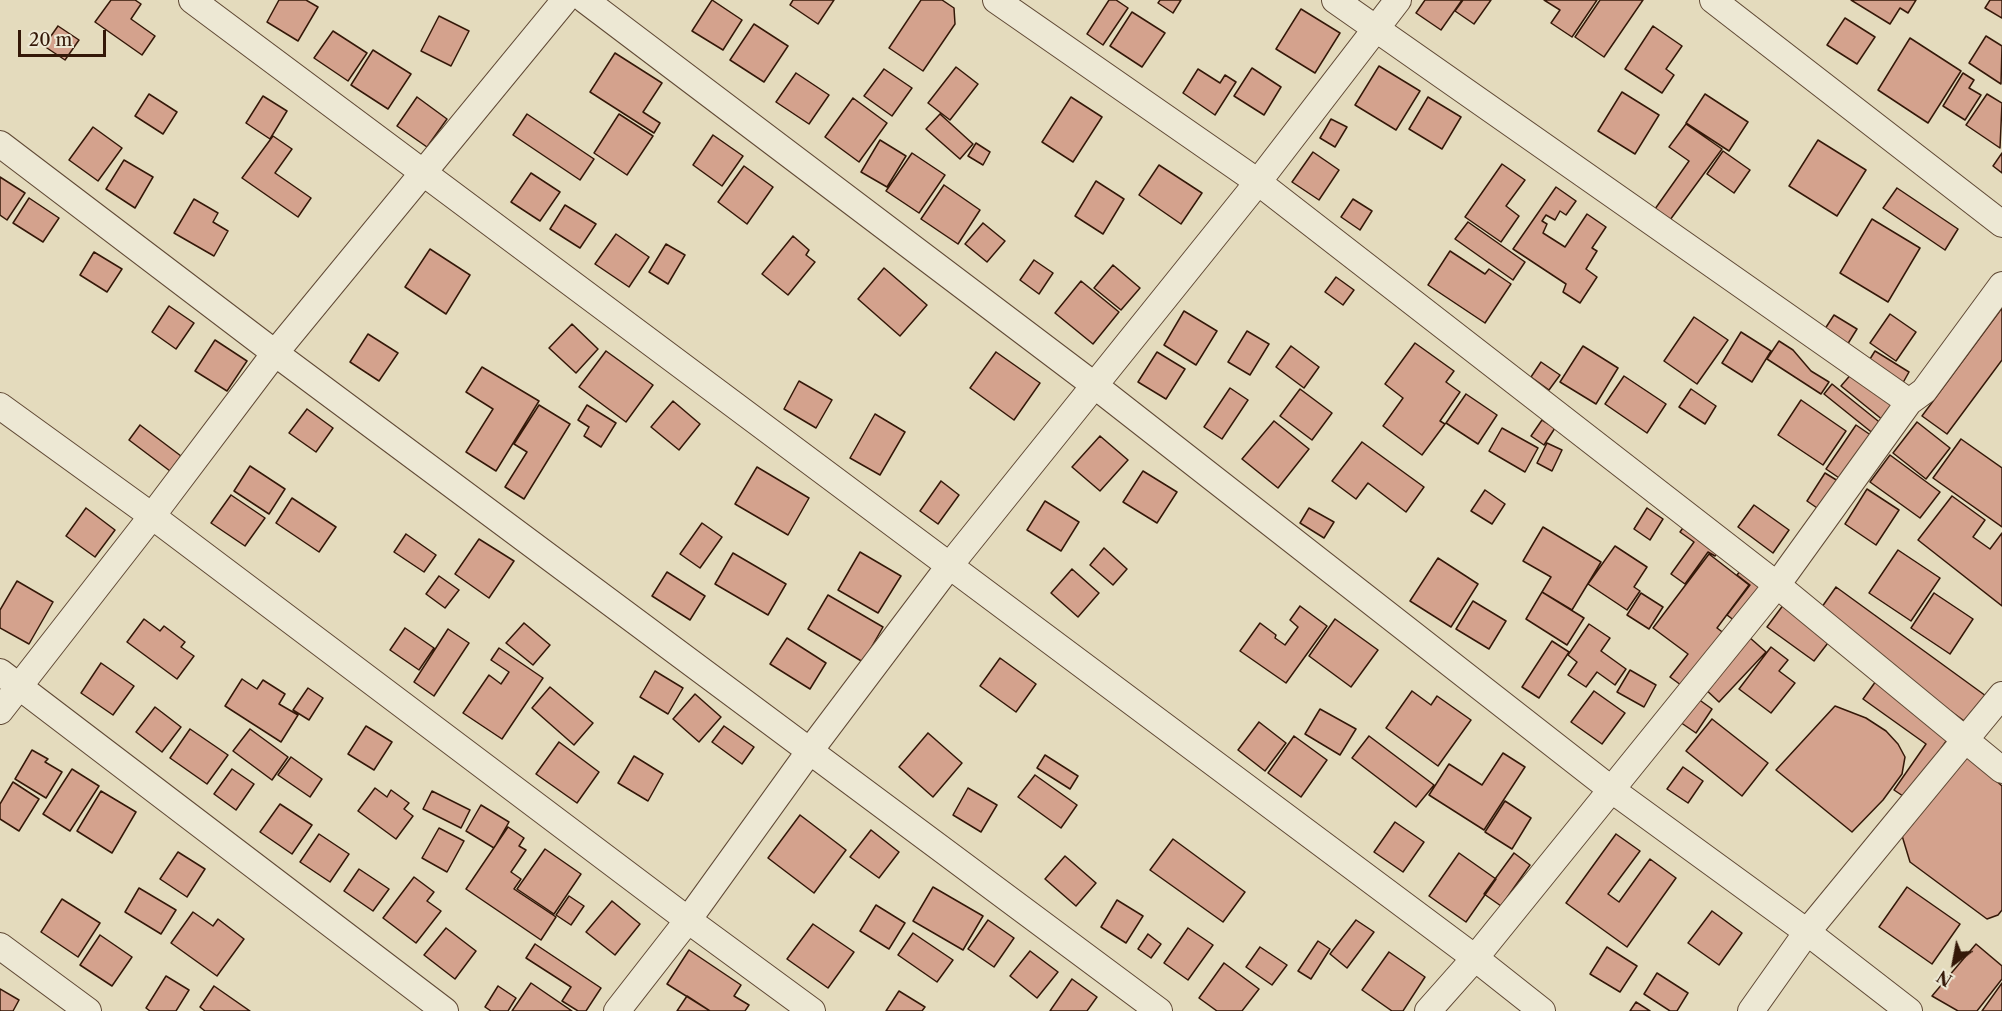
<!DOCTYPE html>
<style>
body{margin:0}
#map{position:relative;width:2002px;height:1011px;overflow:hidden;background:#e4dbbd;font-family:"Libre Caslon Text",serif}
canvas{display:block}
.north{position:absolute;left:1924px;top:933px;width:60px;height:60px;-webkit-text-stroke:4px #ede8d4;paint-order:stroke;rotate:212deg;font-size:16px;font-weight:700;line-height:24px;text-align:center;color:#341808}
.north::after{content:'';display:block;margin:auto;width:21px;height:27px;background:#341808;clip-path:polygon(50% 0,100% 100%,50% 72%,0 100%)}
.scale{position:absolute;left:18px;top:30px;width:88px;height:27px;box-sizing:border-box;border:3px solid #341808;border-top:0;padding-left:8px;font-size:18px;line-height:21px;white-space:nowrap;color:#341808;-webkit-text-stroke:4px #ede8d4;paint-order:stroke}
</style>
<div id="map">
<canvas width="2002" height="1011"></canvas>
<div class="north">N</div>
<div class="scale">20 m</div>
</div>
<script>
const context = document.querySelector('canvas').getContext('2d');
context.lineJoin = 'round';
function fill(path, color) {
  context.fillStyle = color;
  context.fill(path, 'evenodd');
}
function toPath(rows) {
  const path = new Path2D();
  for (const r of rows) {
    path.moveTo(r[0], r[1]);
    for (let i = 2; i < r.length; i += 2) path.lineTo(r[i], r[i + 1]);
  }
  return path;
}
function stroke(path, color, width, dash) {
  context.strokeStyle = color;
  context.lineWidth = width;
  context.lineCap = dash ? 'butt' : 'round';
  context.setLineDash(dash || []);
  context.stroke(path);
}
const building = toPath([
 [111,0,135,0,141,4,131,19,155,36,142,55,95,22,111,0],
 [279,0,306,0,318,7,298,41,267,22,279,0],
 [712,0,742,20,723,50,692,31,712,0],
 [793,0,834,0,818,24,790,5,793,0],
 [921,0,942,0,954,8,955,24,923,71,889,48,921,0],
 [1109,0,1116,0,1128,8,1103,45,1087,34,1109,0],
 [1160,0,1181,0,1173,13,1158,3,1160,0],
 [1425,0,1462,0,1441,30,1416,13,1425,0],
 [1463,0,1491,0,1474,24,1455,11,1463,0],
 [1544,0,1597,0,1572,37,1551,23,1560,10,1544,0],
 [1600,0,1643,0,1604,57,1575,37,1600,0],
 [1851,0,1916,0,1908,13,1900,8,1890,24,1851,0],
 [1990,0,2002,0,2002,18,1985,8,1990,0],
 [1301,9,1340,33,1315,73,1276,49,1301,9],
 [1132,12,1165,33,1142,67,1110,46,1132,12],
 [439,16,469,31,451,66,421,51,439,16],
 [1845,18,1875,37,1857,64,1827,45,1845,18],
 [754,24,788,46,764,82,730,60,754,24],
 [58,26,79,40,65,60,44,46,58,26],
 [1653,26,1682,46,1666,69,1674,75,1662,93,1625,69,1653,26],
 [333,31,367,53,348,81,314,58,333,31],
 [1986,36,2002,46,2001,84,1969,63,1986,36],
 [1910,38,1961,71,1928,123,1878,90,1910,38],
 [373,50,411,74,388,109,351,85,373,50],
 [615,53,662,83,643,112,660,123,654,133,590,92,615,53],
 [1379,66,1420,91,1396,130,1355,105,1379,66],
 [956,67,978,84,950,120,928,103,956,67],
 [1252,68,1281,87,1264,115,1234,96,1252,68],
 [884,69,912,88,892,116,864,96,884,69],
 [1198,69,1220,83,1225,75,1236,82,1215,115,1183,93,1198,69],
 [796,73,829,95,809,124,776,102,796,73],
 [1963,73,1974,80,1969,88,1981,95,1965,120,1943,106,1963,73],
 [1622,92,1659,115,1635,154,1598,131,1622,92],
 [149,94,177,112,163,134,135,116,149,94],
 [1705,94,1748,122,1729,151,1686,123,1705,94],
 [1987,94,2002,103,2000,148,1966,125,1987,94],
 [263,96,287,111,270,139,246,123,263,96],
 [417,97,447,119,427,147,397,126,417,97],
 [1071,97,1102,117,1073,162,1042,142,1071,97],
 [1428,97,1461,117,1442,149,1409,129,1428,97],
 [853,98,887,123,859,162,825,137,853,98],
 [527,114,594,159,580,180,513,135,527,114],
 [619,114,653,136,627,175,594,153,619,114],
 [940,114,973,144,960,159,926,129,940,114],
 [1331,119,1347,127,1335,147,1320,138,1331,119],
 [1686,124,1722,149,1670,220,1655,209,1689,161,1669,147,1686,124],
 [93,127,122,148,98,181,69,160,93,127],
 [713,135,743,156,722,186,693,165,713,135],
 [273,136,292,149,275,173,311,198,298,217,242,178,273,136],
 [880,140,906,156,887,187,861,172,880,140],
 [1818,140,1866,170,1837,216,1789,186,1818,140],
 [976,143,990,152,983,165,968,156,976,143],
 [1723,151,1750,170,1734,193,1707,174,1723,151],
 [1313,152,1339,170,1319,200,1292,182,1313,152],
 [912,153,945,175,919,213,886,191,912,153],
 [2002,153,2002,173,1993,166,2002,153],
 [124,160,153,177,135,208,106,189,124,160],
 [1502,164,1525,180,1506,206,1519,216,1501,242,1465,217,1502,164],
 [1159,165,1202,193,1181,224,1139,195,1159,165],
 [744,166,773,187,747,224,718,202,744,166],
 [531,173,560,192,540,221,511,202,531,173],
 [0,177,25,193,7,220,0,215,0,177],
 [1096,181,1124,199,1103,234,1075,216,1096,181],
 [944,185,980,210,958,244,921,219,944,185],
 [1556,187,1576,201,1566,215,1560,211,1555,220,1546,215,1542,221,1547,224,1543,233,1565,247,1587,214,1606,227,1592,248,1597,251,1586,269,1597,277,1580,303,1563,292,1566,284,1513,249,1556,187],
 [1897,188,1958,229,1945,250,1883,208,1897,188],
 [29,198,59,218,43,242,13,223,29,198],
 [194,199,218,213,213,222,228,231,214,256,174,233,194,199],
 [1353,199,1372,211,1360,230,1341,217,1353,199],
 [565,205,596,224,580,248,550,229,565,205],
 [1872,219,1920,248,1888,302,1840,273,1872,219],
 [1468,222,1525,262,1513,280,1455,239,1468,222],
 [983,223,1005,241,987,262,965,244,983,223],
 [616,234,649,257,629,287,595,264,616,234],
 [793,236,809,250,806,255,815,262,788,295,762,274,793,236],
 [666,244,685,255,668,284,649,272,666,244],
 [430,249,470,275,446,314,405,287,430,249],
 [1450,251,1485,274,1489,269,1511,284,1485,323,1428,285,1450,251],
 [94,252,122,269,107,292,80,275,94,252],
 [1034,260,1053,273,1039,294,1020,280,1034,260],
 [1113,265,1140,288,1121,310,1094,288,1113,265],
 [884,268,927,305,900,336,858,299,884,268],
 [1336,277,1354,290,1343,305,1325,292,1336,277],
 [1081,281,1119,312,1093,344,1055,313,1081,281],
 [169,306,194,323,176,349,152,332,169,306],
 [2002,308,2002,360,1947,434,1922,416,2002,308],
 [1184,311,1217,331,1196,365,1164,345,1184,311],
 [1890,314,1916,332,1896,361,1870,343,1890,314],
 [1834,315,1857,329,1844,350,1821,335,1834,315],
 [1694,317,1728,340,1697,384,1664,361,1694,317],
 [572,324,598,349,576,373,549,348,572,324],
 [1247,331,1269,344,1250,375,1228,362,1247,331],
 [1741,332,1771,351,1752,382,1722,363,1741,332],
 [368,334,398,353,379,381,350,362,368,334],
 [215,340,247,361,227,391,195,371,215,340],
 [1779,341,1793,350,1811,371,1829,382,1821,394,1767,359,1779,341],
 [1415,343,1454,371,1446,382,1460,392,1440,421,1445,424,1422,455,1383,426,1403,398,1385,384,1415,343],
 [1291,346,1319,367,1304,388,1276,367,1291,346],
 [1583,346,1618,368,1596,404,1560,382,1583,346],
 [606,351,653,385,626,422,579,387,606,351],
 [1875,351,1909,372,1900,388,1865,367,1875,351],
 [996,352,1040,383,1014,420,970,388,996,352],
 [1157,352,1185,369,1166,399,1138,382,1157,352],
 [1541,362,1560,375,1549,390,1531,377,1541,362],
 [482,367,539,401,496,471,466,452,493,409,466,392,482,367],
 [1853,372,1901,409,1889,425,1841,386,1853,372],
 [1624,376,1666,404,1647,433,1605,404,1624,376],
 [799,381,832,400,816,428,784,409,799,381],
 [1832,384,1888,429,1880,439,1824,394,1832,384],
 [1230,388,1248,400,1222,439,1204,427,1230,388],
 [1300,389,1332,413,1312,440,1280,416,1300,389],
 [1691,389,1716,406,1705,424,1679,407,1691,389],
 [1466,394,1497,415,1478,444,1446,423,1466,394],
 [1801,400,1846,431,1823,465,1778,435,1801,400],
 [673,401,700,424,679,450,651,427,673,401],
 [539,405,570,424,524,499,505,487,527,452,514,444,539,405],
 [587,405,616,423,601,447,584,436,589,427,578,420,587,405],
 [307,409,333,428,316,452,289,433,307,409],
 [875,414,905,432,880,475,850,458,875,414],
 [1542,420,1555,428,1544,445,1531,436,1542,420],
 [1274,421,1309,449,1278,488,1242,459,1274,421],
 [1917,422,1950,448,1926,479,1893,453,1917,422],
 [140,425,181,456,170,471,129,440,140,425],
 [1856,425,1878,440,1848,484,1826,469,1856,425],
 [1502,428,1538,448,1525,472,1489,451,1502,428],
 [1100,436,1128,460,1100,491,1072,467,1100,436],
 [1961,439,2002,468,2002,527,1933,478,1961,439],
 [1362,442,1424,487,1406,512,1368,483,1356,499,1332,481,1362,442],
 [1547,443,1562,450,1552,471,1537,463,1547,443],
 [1890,455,1940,492,1920,518,1870,482,1890,455],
 [250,466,285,489,269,514,234,491,250,466],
 [757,467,809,498,788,535,735,504,757,467],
 [1143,471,1177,492,1157,523,1123,502,1143,471],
 [1825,473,1838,481,1820,510,1807,501,1825,473],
 [941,481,959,495,938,524,920,511,941,481],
 [1867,489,1899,510,1876,545,1845,524,1867,489],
 [1485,490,1505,504,1492,524,1471,511,1485,490],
 [231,495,265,518,245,546,211,523,231,495],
 [1952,496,1985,520,1973,537,1990,549,2002,533,2002,606,1918,540,1952,496],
 [292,498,336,527,319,552,276,523,292,498],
 [1045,501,1079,522,1061,551,1027,530,1045,501],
 [1754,505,1789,530,1773,553,1738,527,1754,505],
 [86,508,115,530,95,557,66,536,86,508],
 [1309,508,1334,522,1324,538,1300,523,1309,508],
 [1647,508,1663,519,1650,540,1634,529,1647,508],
 [1688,521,1722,546,1715,556,1708,552,1685,584,1671,574,1694,542,1680,532,1688,521],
 [702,523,722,537,700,568,680,554,702,523],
 [1543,527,1601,562,1572,610,1542,592,1551,577,1523,561,1543,527],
 [406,534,436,555,424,572,394,552,406,534],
 [479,539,514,561,489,598,455,574,479,539],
 [1615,546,1647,567,1634,587,1640,591,1627,610,1588,584,1615,546],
 [1104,548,1127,569,1113,585,1090,565,1104,548],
 [1898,550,1940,578,1911,621,1869,593,1898,550],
 [860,552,901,576,878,613,838,590,860,552],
 [733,553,786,584,768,615,715,584,733,553],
 [1709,554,1749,585,1717,628,1725,634,1685,688,1670,677,1688,654,1653,628,1709,554],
 [1438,558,1478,584,1451,627,1410,601,1438,558],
 [1746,564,1770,583,1739,624,1727,615,1750,585,1737,575,1746,564],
 [1072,569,1099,593,1078,617,1051,593,1072,569],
 [667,572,705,596,690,620,652,596,667,572],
 [439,576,459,590,445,608,426,594,439,576],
 [17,581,53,602,29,644,0,628,0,610,17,581],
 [1836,587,1986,696,1967,723,1817,614,1836,587],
 [1542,592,1584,618,1567,645,1526,619,1542,592],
 [1641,593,1663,607,1649,629,1627,615,1641,593],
 [1934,593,1973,619,1950,654,1911,628,1934,593],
 [828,595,883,627,863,662,808,629,828,595],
 [1473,601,1506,621,1489,649,1456,629,1473,601],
 [1784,604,1831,639,1814,661,1767,627,1784,604],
 [1300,606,1327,626,1286,683,1240,651,1260,623,1276,635,1275,638,1285,645,1298,627,1290,620,1300,606],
 [144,619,160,631,164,626,185,642,181,647,194,656,177,679,127,642,144,619],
 [1335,619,1378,650,1351,687,1309,656,1335,619],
 [524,623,550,645,533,665,506,643,524,623],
 [1589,624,1610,638,1601,651,1626,669,1615,685,1597,672,1586,687,1568,675,1577,662,1568,655,1589,624],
 [405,628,434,648,419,670,390,650,405,628],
 [448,629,469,643,434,696,414,682,448,629],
 [1749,637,1766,652,1719,702,1702,686,1749,637],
 [787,638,826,663,810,689,770,664,787,638],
 [1552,641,1569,652,1539,698,1522,687,1552,641],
 [1771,647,1788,660,1779,671,1795,683,1771,713,1739,689,1771,647],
 [499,648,543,678,502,739,463,713,489,675,501,684,509,672,491,660,499,648],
 [1000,658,1036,684,1016,712,980,686,1000,658],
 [101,663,134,686,113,715,81,693,101,663],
 [1630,670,1656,685,1644,707,1617,692,1630,670],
 [655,671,683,688,668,714,640,697,655,671],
 [242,679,257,689,263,680,285,694,279,704,298,715,281,742,225,706,242,679],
 [1876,681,1952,733,1906,798,1894,790,1926,744,1863,699,1876,681],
 [550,687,593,723,574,745,532,708,550,687],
 [308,688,323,698,309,720,293,710,308,688],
 [1412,691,1431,705,1437,696,1471,720,1438,766,1386,728,1412,691],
 [1594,691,1625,713,1602,744,1571,722,1594,691],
 [695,694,721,717,699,742,673,719,695,694],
 [1694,696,1712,709,1696,733,1677,720,1694,696],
 [1835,706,1866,718,1886,731,1898,744,1905,757,1902,774,1883,800,1852,832,1776,770,1835,706],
 [155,707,181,727,162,752,136,732,155,707],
 [1320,709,1356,729,1340,755,1305,734,1320,709],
 [1712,719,1768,763,1742,796,1686,751,1712,719],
 [1259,722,1286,743,1265,771,1238,750,1259,722],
 [366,726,392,742,374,770,348,754,366,726],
 [724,726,754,747,742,764,712,742,724,726],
 [190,729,228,755,207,784,170,758,190,729],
 [250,729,288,757,272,780,233,751,250,729],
 [928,733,962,763,933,797,899,767,928,733],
 [1294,736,1327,760,1301,797,1268,773,1294,736],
 [1369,736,1434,785,1416,807,1352,758,1369,736],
 [559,742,599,772,577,803,536,774,559,742],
 [32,750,48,759,45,762,62,772,46,798,15,779,32,750],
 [1503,753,1525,767,1484,830,1429,795,1449,764,1482,785,1503,753],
 [1045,755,1078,776,1070,789,1037,768,1045,755],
 [1967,755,2002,786,2002,910,1998,915,1987,919,1910,862,1900,829,1967,755],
 [634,756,663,774,648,801,618,783,634,756],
 [291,757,322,779,310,797,278,775,291,757],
 [1683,767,1703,781,1688,803,1667,789,1683,767],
 [72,769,99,786,70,831,43,814,72,769],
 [232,769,254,784,236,810,214,794,232,769],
 [1035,775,1077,805,1061,828,1018,797,1035,775],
 [13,782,39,799,19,831,0,819,0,804,13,782],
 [375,788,387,797,391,790,409,803,404,809,413,816,396,839,358,811,375,788],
 [968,788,997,805,981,832,953,815,968,788],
 [101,791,136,812,112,853,77,831,101,791],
 [432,791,470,810,461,828,423,809,432,791],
 [1505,801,1531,818,1512,849,1485,832,1505,801],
 [280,804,312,825,292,854,260,832,280,804],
 [481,805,509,822,494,848,466,831,481,805],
 [800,815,846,850,814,893,768,858,800,815],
 [1395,822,1424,842,1403,872,1374,852,1395,822],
 [508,827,524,838,519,846,526,850,511,872,521,879,514,889,556,917,541,940,466,889,508,827],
 [439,828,464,841,447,872,422,858,439,828],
 [871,830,899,852,879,878,850,857,871,830],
 [319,834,349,854,330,882,300,862,319,834],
 [1616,834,1640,851,1608,894,1619,902,1650,859,1676,878,1627,947,1566,903,1616,834],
 [1173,839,1245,892,1223,922,1150,870,1173,839],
 [545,849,581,874,554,914,517,889,545,849],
 [178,852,205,869,187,897,160,879,178,852],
 [1459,853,1496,879,1466,922,1429,896,1459,853],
 [1514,853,1530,865,1501,906,1484,894,1514,853],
 [1065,856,1096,883,1076,906,1045,879,1065,856],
 [359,869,389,889,373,911,344,891,359,869],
 [414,877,434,892,427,901,441,911,416,943,383,918,414,877],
 [933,887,983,916,963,950,913,921,933,887],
 [1907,887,1960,924,1932,964,1879,927,1907,887],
 [139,888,176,910,161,934,125,912,139,888],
 [569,896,584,906,571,925,556,915,569,896],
 [62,899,100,923,78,957,41,932,62,899],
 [1117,900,1143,916,1126,943,1101,927,1117,900],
 [612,901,640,924,615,955,586,932,612,901],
 [876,905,905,923,889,949,860,931,876,905],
 [1712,911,1742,933,1719,965,1688,943,1712,911],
 [193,912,213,926,218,919,244,939,217,976,171,943,193,912],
 [988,920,1014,938,994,967,968,949,988,920],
 [1356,920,1374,932,1347,968,1330,954,1356,920],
 [813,924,854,952,828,988,787,959,813,924],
 [446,928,476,951,455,979,424,955,446,928],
 [1188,928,1213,945,1188,980,1164,963,1188,928],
 [913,933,953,960,937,982,898,955,913,933],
 [1148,934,1161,944,1151,958,1138,949,1148,934],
 [100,935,132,957,112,986,80,965,100,935],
 [1318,941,1330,949,1311,979,1298,971,1318,941],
 [535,944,601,988,586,1011,578,1011,562,1001,571,987,526,958,535,944],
 [1976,944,2002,966,2002,979,1977,1011,1958,1011,1932,996,1976,944],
 [1260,947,1287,965,1272,985,1246,967,1260,947],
 [1607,947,1637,966,1620,992,1590,974,1607,947],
 [689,950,741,985,734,996,749,1005,745,1011,710,1011,667,984,689,950],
 [1030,951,1058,972,1037,998,1010,976,1030,951],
 [1389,952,1425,977,1403,1011,1392,1011,1362,990,1389,952],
 [1224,963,1259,989,1242,1011,1217,1011,1199,998,1224,963],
 [1657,973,1688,993,1677,1011,1670,1011,1644,994,1657,973],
 [166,976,189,990,176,1011,150,1011,146,1008,166,976],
 [1072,979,1097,997,1087,1011,1050,1011,1072,979],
 [531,983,572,1011,512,1011,531,983],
 [2002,983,2002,1011,1982,1011,2002,983],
 [214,986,250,1011,205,1011,200,1007,214,986],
 [498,986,516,998,508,1011,491,1011,485,1007,498,986],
 [0,989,19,1000,13,1011,0,1011,0,989],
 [899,991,925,1007,922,1011,886,1011,899,991],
 [687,996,710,1011,677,1011,687,996],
 [1636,1002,1650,1011,1630,1011,1636,1002]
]);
const minor = toPath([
 [192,0,1475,958,1542,1011],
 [585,0,1094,385,1612,790,1807,932,1909,1011],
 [1335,0,1909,402],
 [1398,0,1258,182,1777,585,2002,770],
 [1713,0,2002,224],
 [0,144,275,353,1159,1011],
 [0,406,152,516,688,920,812,1011],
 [0,672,445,1011],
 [0,711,152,516,275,353,565,0],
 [0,946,88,1011],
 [617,1011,688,920,809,752,950,565,1258,182,996,0],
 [1428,1011,1475,958,1777,585,1909,402,1924,391,2002,285],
 [1751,1011,1807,932,2002,695]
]);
fill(building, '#d4a28d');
stroke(building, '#341808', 1.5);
stroke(minor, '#604935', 28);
stroke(minor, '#ede8d4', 26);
</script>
